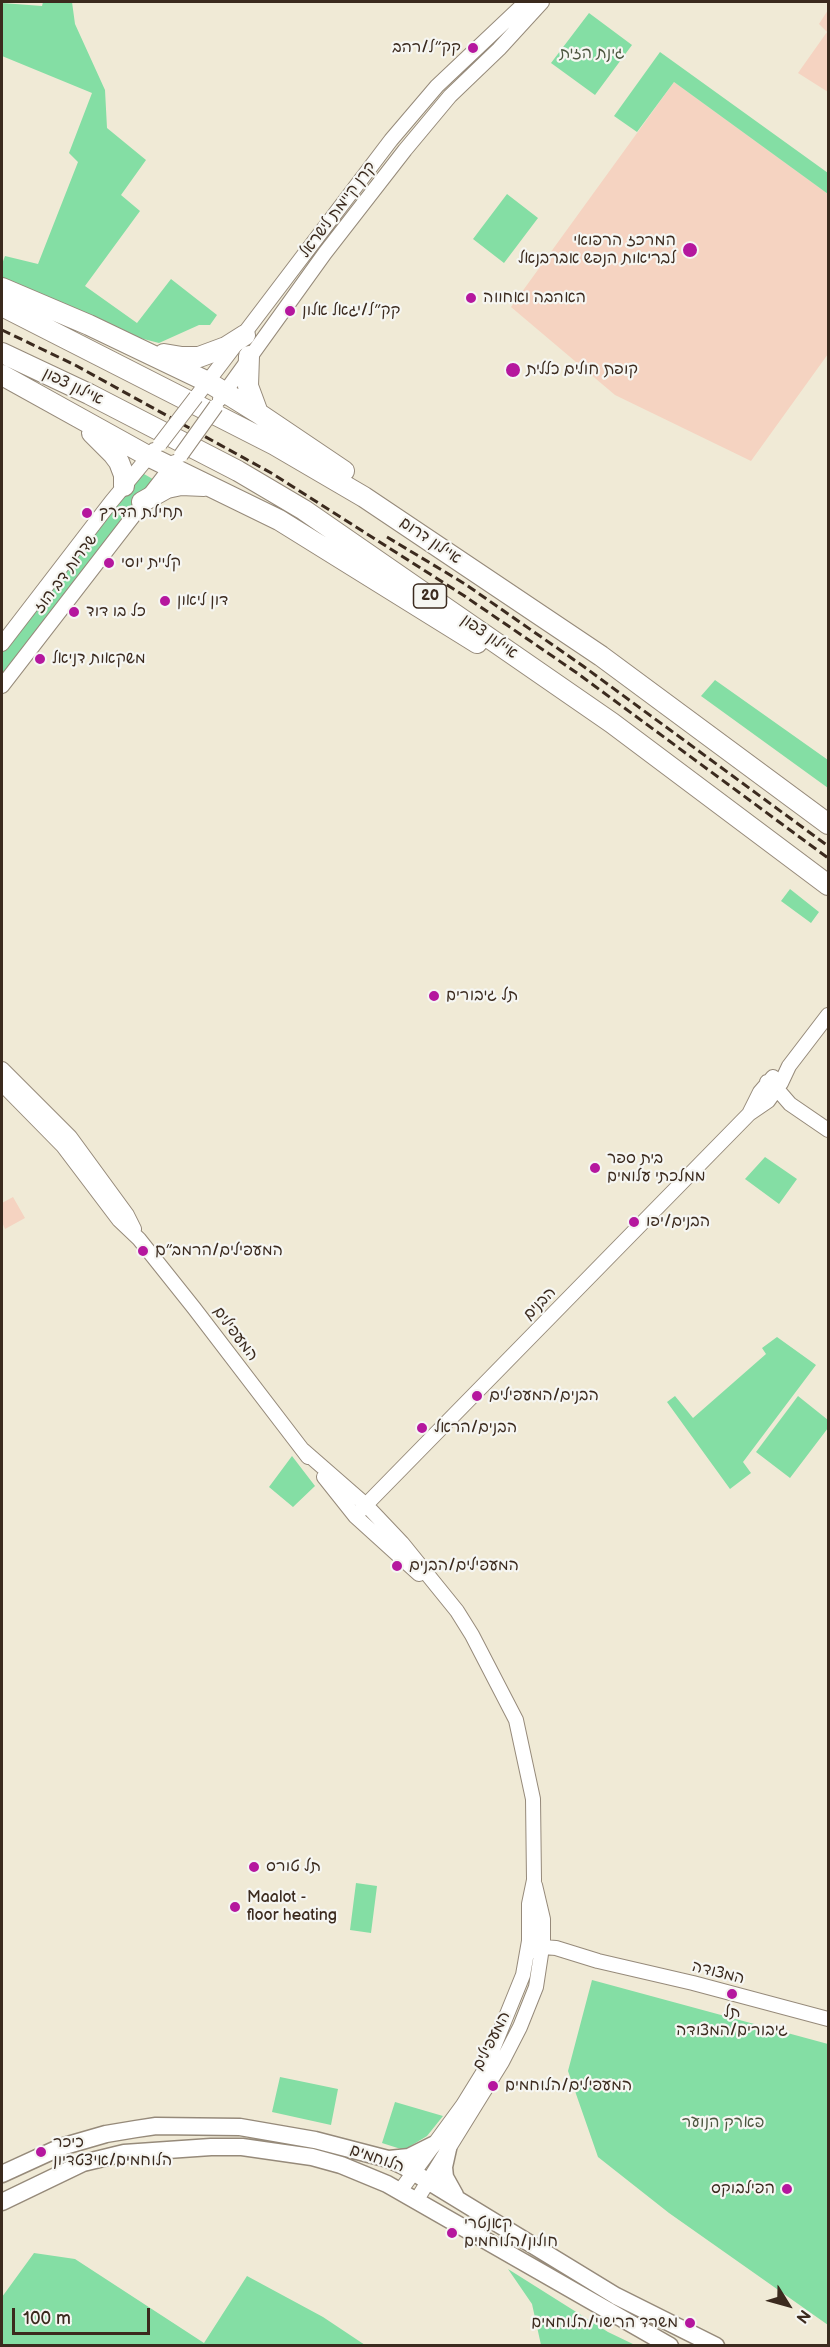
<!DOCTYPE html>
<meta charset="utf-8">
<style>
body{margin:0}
#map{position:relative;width:830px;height:2347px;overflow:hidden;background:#f0ead6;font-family:"Balsamiq Sans",sans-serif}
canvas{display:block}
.frame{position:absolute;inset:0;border:3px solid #3b2a1e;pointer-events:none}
.north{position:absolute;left:758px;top:2275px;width:60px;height:60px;-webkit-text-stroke:4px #f6f6f2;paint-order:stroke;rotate:127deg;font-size:16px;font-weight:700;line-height:24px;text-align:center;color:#3b2a1e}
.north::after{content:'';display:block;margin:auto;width:21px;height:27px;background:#3b2a1e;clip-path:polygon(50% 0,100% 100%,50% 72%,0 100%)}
.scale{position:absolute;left:12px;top:2308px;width:138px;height:27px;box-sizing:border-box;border:3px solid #3b2a1e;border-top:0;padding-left:8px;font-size:18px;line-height:21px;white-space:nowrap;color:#3b2a1e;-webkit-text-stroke:4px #f6f6f2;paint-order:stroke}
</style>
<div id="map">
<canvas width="830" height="2347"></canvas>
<div class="frame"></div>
<div class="north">N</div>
<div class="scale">100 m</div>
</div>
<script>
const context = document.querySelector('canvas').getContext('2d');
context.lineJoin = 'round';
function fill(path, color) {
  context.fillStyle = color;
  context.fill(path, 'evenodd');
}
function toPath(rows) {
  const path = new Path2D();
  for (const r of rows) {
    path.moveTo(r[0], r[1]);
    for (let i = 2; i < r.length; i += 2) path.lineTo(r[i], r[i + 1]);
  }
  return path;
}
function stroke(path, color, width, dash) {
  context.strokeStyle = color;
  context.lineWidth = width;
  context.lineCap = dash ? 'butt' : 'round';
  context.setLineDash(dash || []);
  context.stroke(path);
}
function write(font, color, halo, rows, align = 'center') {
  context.font = font + ' "Balsamiq Sans","Playpen Sans Hebrew",sans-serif';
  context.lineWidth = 4.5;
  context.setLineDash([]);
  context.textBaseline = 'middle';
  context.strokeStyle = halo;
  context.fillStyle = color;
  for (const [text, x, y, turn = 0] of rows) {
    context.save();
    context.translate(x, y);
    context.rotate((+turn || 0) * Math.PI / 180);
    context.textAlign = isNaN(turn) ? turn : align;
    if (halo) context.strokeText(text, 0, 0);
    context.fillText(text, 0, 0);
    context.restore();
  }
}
const built = toPath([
 [828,10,828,92,798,73,827,32,819,24],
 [674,82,828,194,828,354,751,461,615,395,511,307],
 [13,1197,25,1218,5,1229,2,1222,2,1203]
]);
const green = toPath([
 [43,2,72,2,75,24,105,90,107,128,146,160,121,195,140,211,85,286,137,323,171,279,217,315,210,325,199,325,159,343,132,336,2,279,2,264,5,256,38,264,78,162,69,153,92,93,2,56,2,3,42,6],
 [589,13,632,45,595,95,551,63],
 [660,52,828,173,828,194,674,82,637,132,614,116],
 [507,194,538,218,504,263,473,239],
 [137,470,158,482,2,679,2,644],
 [715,680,828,760,828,788,701,696],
 [790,889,819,912,811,923,781,901],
 [765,1157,797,1179,779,1204,745,1179],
 [777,1337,816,1365,743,1462,751,1473,730,1489,667,1402,675,1396,693,1418,766,1354,762,1348],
 [798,1396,828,1420,828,1428,790,1478,756,1452],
 [292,1456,315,1486,293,1507,269,1487],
 [356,1883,377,1886,371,1933,350,1930],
 [592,1980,828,2044,828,2325,669,2213,598,2157,568,2071],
 [280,2077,338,2089,331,2125,272,2112],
 [395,2102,443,2116,427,2136,404,2150,382,2143],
 [34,2253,75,2259,204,2343,247,2276,323,2317,365,2345,2,2345,2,2297],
 [508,2269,608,2332,635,2345,541,2345,532,2304]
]);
const minor = toPath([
 [196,397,391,140,437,86,526,2],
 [220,399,325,253,405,150,450,96,499,49,542,2],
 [2,644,111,502,154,450],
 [2,686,175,462],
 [2,1069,70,1137,127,1215,134,1229],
 [767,1082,777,1089,790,1104,828,1130],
 [2,1084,63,1146,119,1220,139,1239,194,1308,308,1457],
 [749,1114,760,1092,773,1077],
 [303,1450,366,1505,402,1543,457,1611,472,1635,516,1720,533,1799,534,1880,529,1904,529,1941,523,1975,484,2071,463,2105,400,2191],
 [324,1477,355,1516,419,1574],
 [355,1516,749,1114,768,1101,781,1083,789,1066,828,1015],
 [535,1951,543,1947,556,1948,598,1961,693,1983,828,2019],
 [416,2201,502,2062,520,2027,536,1987,543,1941,543,1919,535,1885]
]);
const major = toPath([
 [448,2149,444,2167,445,2177,455,2195],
 [389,2159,409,2157,433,2145],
 [2,2174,61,2147,106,2134,136,2129,156,2126,240,2127,315,2140,388,2159,403,2166,616,2296,716,2346],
 [2,2202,83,2163,124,2153,211,2147,242,2147,312,2157,341,2165,387,2184,670,2346]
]);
const highway = toPath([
 [2,288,89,325,208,382,258,413,344,471],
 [2,306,275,445,364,497,601,656,828,824],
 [2,353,89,394,238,471,304,510,612,723,828,885],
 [164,354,182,357,199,357,226,347,245,335],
 [249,356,248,386,258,413],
 [2,375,148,456,279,520,477,643],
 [92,433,113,454,119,462,124,475,124,486],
 [142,502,167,488,181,485,204,486]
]);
const rail = toPath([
 [2,330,75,365,273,474,463,595,577,673,828,858],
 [387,537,465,584,583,666,828,846]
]);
const minorBridge = toPath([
 [160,444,196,397],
 [181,455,216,406]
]);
const markers = [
 [473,48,6,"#b5179e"],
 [690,250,8,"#b5179e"],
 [471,298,6,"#b5179e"],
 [290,311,6,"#b5179e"],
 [513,370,8,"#b5179e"],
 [87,513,6,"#b5179e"],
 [109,563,6,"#b5179e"],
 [165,601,6,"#b5179e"],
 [74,612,6,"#b5179e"],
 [40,659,6,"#b5179e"],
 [434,996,6,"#b5179e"],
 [595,1168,6,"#b5179e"],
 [634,1222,6,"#b5179e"],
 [143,1251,6,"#b5179e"],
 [477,1396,6,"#b5179e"],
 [422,1428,6,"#b5179e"],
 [397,1566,6,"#b5179e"],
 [254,1867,6,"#b5179e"],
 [235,1907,6,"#b5179e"],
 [732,1994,6,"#b5179e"],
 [493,2086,6,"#b5179e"],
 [41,2152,6,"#b5179e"],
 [787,2189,6,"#b5179e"],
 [452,2233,6,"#b5179e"],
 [690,2323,6,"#b5179e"]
];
const shields = [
 [430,596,33]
];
const shieldNames = [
 ["20",430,596]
];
const poiNames = [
 ["קק״ל/רהב",461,48,"right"],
 ["המרכז הרפואי",676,241,"right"],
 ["לבריאות הנפש אברבנאל",676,259,"right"],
 ["האהבה ואחווה",483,298],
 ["קק״ל/יגאל אלון",302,311],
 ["קופת חולים כללית",526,370],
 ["תחילת הדרך",99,513],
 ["קליית יוסי",121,563],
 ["דון ליאון",177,601],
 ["כל בו דוד",86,612],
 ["משקאות דניאל",52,659],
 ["תל גיבורים",446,996],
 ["בית ספר",607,1159],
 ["ממלכתי עלומים",607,1177],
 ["הבנים/יפו",646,1222],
 ["המעפילים/הרמב״ם",155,1251],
 ["הבנים/המעפילים",489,1396],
 ["הבנים/הראל",434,1428],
 ["המעפילים/הבנים",409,1566],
 ["תל טורס",266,1867],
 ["Maalot -",247,1898],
 ["floor heating",247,1916],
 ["תל",732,2013,"center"],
 ["גיבורים/המצודה",732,2031,"center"],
 ["המעפילים/הלוחמים",505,2086],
 ["כיכר",53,2143],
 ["הלוחמים/איצטדיון",53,2161],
 ["הפילבוקס",775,2189,"right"],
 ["קאנטרי",464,2224],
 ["חולון/הלוחמים",464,2242],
 ["משרד הרישוי/הלוחמים",678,2323,"right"]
];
const parkNames = [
 ["גינת הזית",592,54],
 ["פארק הנוער",723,2123]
];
const streetNames = [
 ["קרן קיימת לישראל",338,210,-53],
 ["איילון צפון",73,387,26],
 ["איילון דרום",430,541,34],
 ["שדרות דב הוז",66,574,-53],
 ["איילון צפון",489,637,35],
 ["הבנים",540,1304,-46],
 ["המעפילים",235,1334,53],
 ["המצודה",718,1973,14],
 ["המעפילים",492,2041,-63],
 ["הלוחמים",377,2159,19]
];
fill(built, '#f5d3c1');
fill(green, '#84dea4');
stroke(minor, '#968a7a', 16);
stroke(major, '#968a7a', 19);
stroke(highway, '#968a7a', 22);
stroke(minor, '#fff', 14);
stroke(major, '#fff', 16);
stroke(highway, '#fff', 20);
stroke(rail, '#3b2a1e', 3, [9, 4.5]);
stroke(minorBridge, '#968a7a', 16, []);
stroke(minorBridge, '#fff', 14);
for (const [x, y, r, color] of markers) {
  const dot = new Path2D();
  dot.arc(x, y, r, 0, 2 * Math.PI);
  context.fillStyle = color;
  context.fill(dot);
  stroke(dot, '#f6f6f2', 2);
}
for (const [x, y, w] of shields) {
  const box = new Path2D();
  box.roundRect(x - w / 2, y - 12, w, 24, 4.5);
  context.fillStyle = '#f6f6f2';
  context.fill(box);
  stroke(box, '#3b2a1e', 1.5);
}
write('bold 15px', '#3b2a1e', null, shieldNames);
write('16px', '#3b2a1e', '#f6f6f2', poiNames, 'left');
write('16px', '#4d5740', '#f6f6f2', parkNames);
write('16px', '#3b2a1e', '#f6f6f2', streetNames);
</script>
